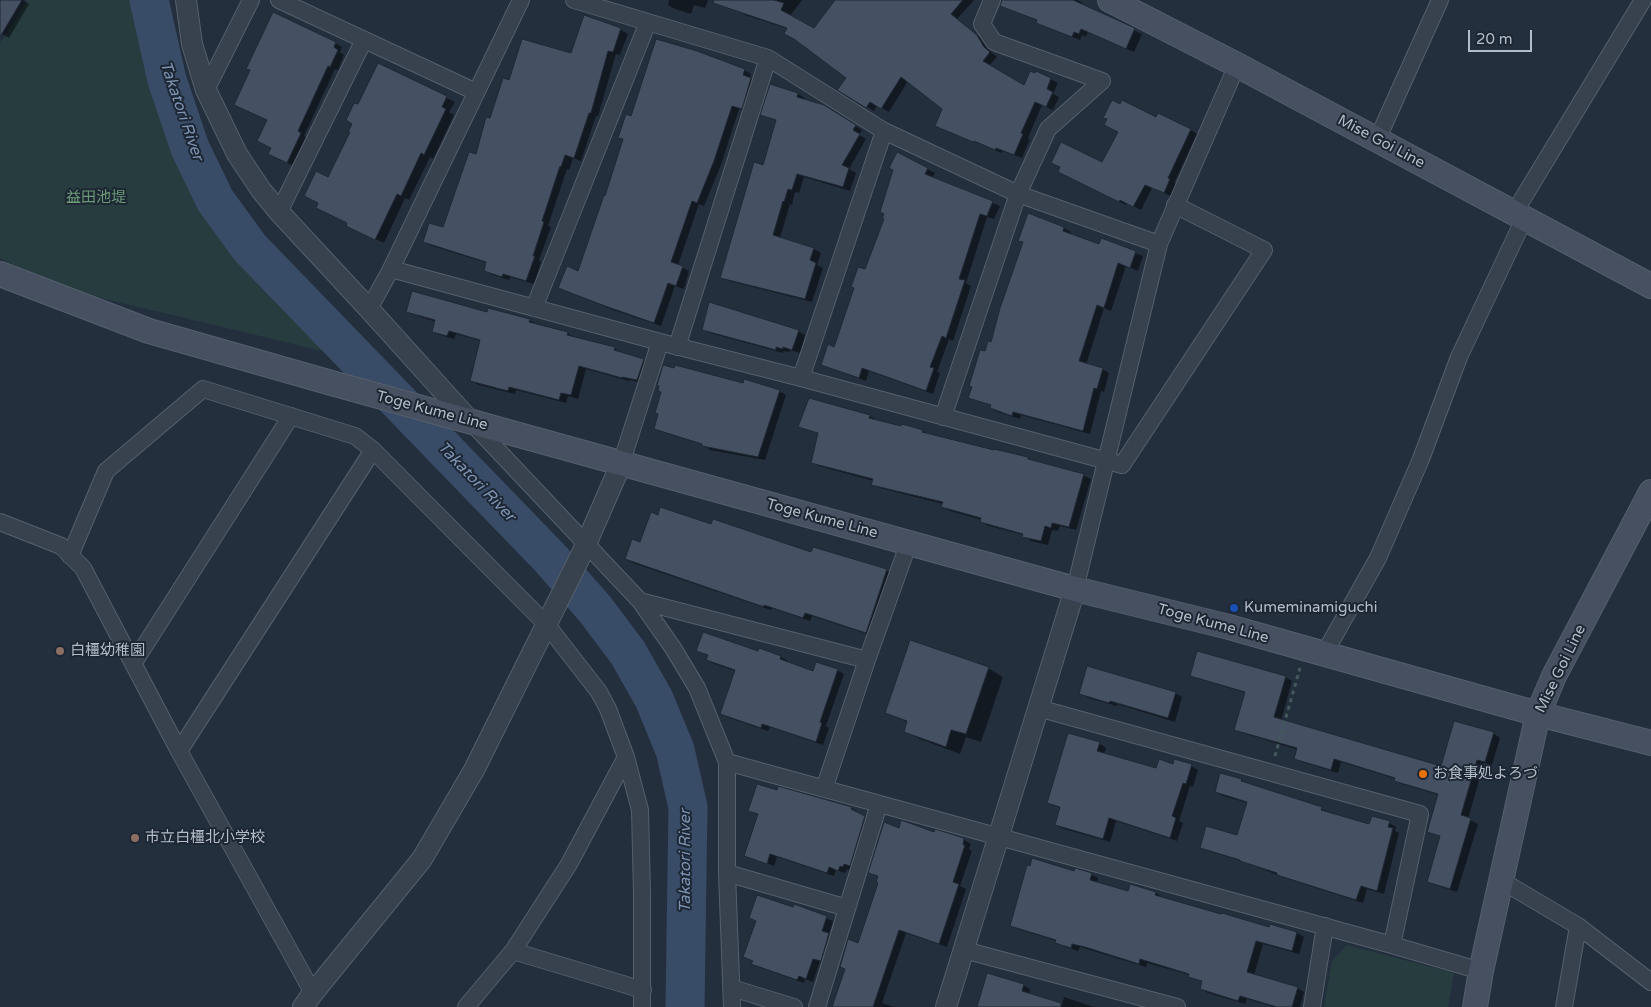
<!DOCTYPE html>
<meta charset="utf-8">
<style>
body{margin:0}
#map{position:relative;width:1651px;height:1007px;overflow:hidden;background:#242f3e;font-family:"Varela Round",sans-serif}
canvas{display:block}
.scale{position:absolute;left:1468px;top:30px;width:64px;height:22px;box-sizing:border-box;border:2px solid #b4bcc9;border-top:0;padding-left:6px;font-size:15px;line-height:18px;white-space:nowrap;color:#b4bcc9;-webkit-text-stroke:4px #1d2633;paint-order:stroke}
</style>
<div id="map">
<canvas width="1651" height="1007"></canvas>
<div class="scale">20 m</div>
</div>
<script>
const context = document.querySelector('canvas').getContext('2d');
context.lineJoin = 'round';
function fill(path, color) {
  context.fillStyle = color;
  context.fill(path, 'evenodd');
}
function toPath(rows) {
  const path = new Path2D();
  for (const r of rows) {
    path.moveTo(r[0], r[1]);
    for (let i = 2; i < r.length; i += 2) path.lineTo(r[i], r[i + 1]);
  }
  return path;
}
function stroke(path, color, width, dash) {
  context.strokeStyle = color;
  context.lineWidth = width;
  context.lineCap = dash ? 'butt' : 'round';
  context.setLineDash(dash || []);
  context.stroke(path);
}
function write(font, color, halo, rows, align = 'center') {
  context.font = font + ' "Varela Round","Noto Sans JP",sans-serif';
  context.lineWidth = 4;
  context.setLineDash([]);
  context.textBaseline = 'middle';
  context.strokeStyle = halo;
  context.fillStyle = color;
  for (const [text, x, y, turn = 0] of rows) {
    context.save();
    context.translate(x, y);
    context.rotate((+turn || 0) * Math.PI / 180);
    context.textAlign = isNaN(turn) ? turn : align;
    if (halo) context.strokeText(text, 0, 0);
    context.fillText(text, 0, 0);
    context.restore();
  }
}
const green = toPath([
 [27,0,137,0,180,152,208,210,288,313,331,353,59,288,0,258,0,44],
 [1347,945,1454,973,1448,1007,1324,1007,1332,961]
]);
const shadow = toPath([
 [0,0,23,0,29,4,9,38,0,33],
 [669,0,708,0,705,8,694,5,691,14,675,9,668,5],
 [741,0,802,0,790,16,814,30,836,0,974,0,957,19,985,41,991,52,997,57,989,66,1024,87,1036,72,1058,83,1053,94,1059,97,1053,110,1042,105,1028,138,1030,139,1022,158,1003,151,1002,153,944,129,944,109,908,81,889,112,877,105,874,111,839,90,848,77,788,29,745,15,738,10],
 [1022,0,1077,0,1083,3,1082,6,1142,34,1134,52,1088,32,1086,37,1082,35,1080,40,1045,26,1038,21,1017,12],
 [585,17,621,30,628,34,620,55,616,54,598,116,596,116,581,161,573,158,569,170,567,169,548,226,551,227,539,260,541,262,534,284,510,277,509,280,493,275,486,271,487,263,432,246,425,242,443,229,477,156,491,120,510,82,571,55],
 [335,43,342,47,340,52,344,55,338,70,335,69,304,136,308,138,294,166,276,158],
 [379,65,455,102,449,112,454,115,433,159,430,157,409,200,405,198,384,243,355,230,348,223,328,178,351,132,358,106],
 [744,70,751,74,750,78,758,83,749,112,739,109,721,165,704,206,699,204,678,265,689,271,684,289,675,286,661,326,613,310,567,291,579,272,606,197,624,140,620,137,631,118],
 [798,94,805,98,804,100,831,111,862,130,859,135,866,139,849,169,856,173,850,191,804,177,799,193,795,192,792,205,790,204,780,238,814,249,821,253,817,265,823,268,812,302,729,281,722,277,764,166,777,121,762,115],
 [1191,130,1197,134,1174,183,1177,184,1171,196,1152,188,1141,210,1127,203,1126,205,1066,175,1103,163],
 [898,153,935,173,932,178,1000,206,994,219,987,217,966,283,971,286,953,341,949,339,937,372,940,373,933,394,869,371,866,381,822,364,835,348,886,219],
 [1028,214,1064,228,1071,232,1070,235,1100,245,1102,240,1143,256,1138,271,1126,266,1111,311,1104,308,1086,365,1102,369,1109,373,1104,392,1101,391,1090,434,1021,415,1020,419,998,412,991,408,992,406,970,397,985,352,992,344,1024,243,1019,240],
 [407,311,487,314,529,320,537,324,567,333,574,337,614,348,621,353,644,360,651,364,644,383,629,380,629,381,586,369,578,399,568,396,566,403,516,390,515,394,479,385,472,381,481,341,456,334,454,339,440,335,433,331,436,322,415,315],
 [703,329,798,331,805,335,800,353,790,350,789,352,783,351,783,353,710,333],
 [779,391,786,395,765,460,710,450,704,445,662,432,655,428],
 [810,399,870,416,877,420,902,428,903,425,923,431,930,435,1028,458,1034,462,1083,475,1091,479,1076,530,1060,526,1058,531,1052,530,1048,545,1031,541,1024,535,989,526,981,522,982,520,950,511,943,507,943,504,880,488,873,484,874,481,819,466,812,462,819,434,800,427],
 [712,526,812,554,886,570,893,574,873,636,812,616,810,621,772,608,771,610,633,563,626,559,641,544],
 [698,650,759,652,781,657,788,661,787,663,814,673,837,670,844,674,826,726,829,728,823,745,770,727,768,731,729,718,722,714,736,671,714,664,707,660,709,656],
 [988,668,1003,677,981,742,966,737,960,754,920,739,905,731,908,723,887,712],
 [1192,675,1285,677,1292,681,1281,721,1441,768,1493,733,1500,738,1492,765,1484,763,1468,819,1478,824,1457,892,1435,885,1428,881,1441,837,1429,831,1439,795,1402,784,1395,780,1396,779,1341,762,1338,773,1302,762,1295,758,1298,750,1243,733,1236,729,1246,693,1199,679],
 [1175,693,1182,697,1175,722,1117,704,1117,706,1088,698,1081,694],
 [1099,743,1106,748,1104,754,1157,770,1174,765,1191,766,1198,770,1193,787,1190,786,1179,821,1183,823,1177,841,1116,821,1110,842,1064,829,1057,825,1061,808,1049,803],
 [1241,780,1248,784,1370,826,1389,823,1396,827,1395,831,1399,833,1384,894,1367,889,1363,903,1285,878,1242,861,1208,851,1202,847,1238,837,1248,803,1223,796,1216,792],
 [779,788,852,808,871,821,856,869,851,867,850,870,847,869,845,873,836,870,834,876,777,857,774,866,746,855,759,815,750,810,778,792],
 [899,829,934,833,935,831,964,840,971,844,969,849,972,851,960,886,966,889,947,947,906,933,882,1003,894,1007,833,1007,846,970,841,967,859,944,880,883,879,877,870,872],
 [1075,872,1091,874,1098,878,1097,883,1129,893,1131,886,1156,893,1163,897,1270,928,1297,933,1304,937,1299,954,1263,944,1254,975,1297,988,1304,992,1300,1007,1274,1007,1247,999,1245,1004,1208,993,1201,989,1203,982,1190,975,1147,963,1146,967,1080,947,1078,951,1064,946,1057,941,1018,929,1011,925],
 [794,906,833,921,829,934,835,938,827,964,820,961,813,982,805,979,804,983,759,967,753,964,754,961,745,957,793,909],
 [1023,985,1030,989,1029,994,1062,1005,1064,997,1094,1007,978,1007]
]);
const river = toPath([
 [149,0,167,80,190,148,215,200,250,248,549,557,595,609,628,653,654,699,675,750,688,807,685,1007]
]);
const building = toPath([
 [0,0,22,0,0,37,0,0],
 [714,0,774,0,784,3,781,10,814,28,835,0,963,0,951,14,977,35,984,47,990,52,983,61,1024,85,1030,71,1035,73,1036,71,1051,78,1047,89,1053,92,1046,107,1035,102,1021,133,1023,134,1014,155,996,148,995,150,974,141,973,142,935,126,942,109,901,77,881,109,870,102,866,108,837,90,846,78,794,39,784,34,787,28,713,3,714,0],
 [1002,0,1073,0,1135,28,1126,49,1081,29,1079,34,1074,32,1072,37,1036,23,1037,20,1000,6,1002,0],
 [273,12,336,42,334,47,338,50,330,67,328,66,298,131,301,133,287,163,268,154,271,148,257,141,267,120,234,105,250,70,246,69,273,12],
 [584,15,621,28,613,52,608,51,591,113,589,113,574,158,565,155,561,167,560,166,542,221,544,222,533,256,535,256,526,281,503,274,502,277,484,271,486,262,423,242,429,223,443,227,469,152,476,154,486,117,490,118,503,78,509,80,522,39,571,53,584,15],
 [656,39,697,51,745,69,743,75,751,78,742,109,732,106,714,161,697,203,692,201,671,262,683,266,676,286,668,283,654,323,605,306,558,288,567,266,578,271,604,195,605,196,623,139,618,138,626,114,631,116,656,39],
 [378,63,447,96,442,107,446,109,424,155,421,153,401,196,397,194,375,240,346,226,347,223,316,208,318,203,304,196,316,171,328,177,350,132,348,132,352,124,346,120,354,103,358,104,378,63],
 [770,84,798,93,797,97,824,105,856,125,853,130,860,134,842,165,849,168,843,187,797,174,792,190,788,189,784,202,783,201,773,235,814,248,810,260,816,263,805,299,720,278,754,162,763,165,776,120,760,115,770,84],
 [1112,100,1120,104,1122,100,1156,117,1158,113,1191,129,1168,178,1170,179,1164,193,1145,185,1133,207,1120,200,1119,202,1058,172,1060,167,1051,163,1061,142,1102,162,1118,132,1104,125,1107,119,1103,118,1112,100],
 [897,152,928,168,925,174,993,201,987,216,980,214,959,279,965,280,946,338,942,336,930,367,934,368,926,391,862,368,859,378,821,365,828,344,834,347,854,288,851,287,858,267,865,269,884,219,882,219,884,214,880,212,893,170,889,168,897,152],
 [1028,213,1064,227,1063,231,1099,244,1101,238,1136,251,1130,268,1118,263,1104,308,1097,305,1079,361,1103,368,1097,389,1094,388,1083,431,1013,412,1012,416,990,408,991,405,968,398,972,387,969,386,980,350,985,351,988,341,991,342,1000,308,1023,242,1018,241,1028,213],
 [412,291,487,312,488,308,530,319,529,322,568,332,567,335,615,347,614,350,644,359,637,380,622,377,622,378,579,366,571,395,561,393,559,400,509,387,508,391,470,381,480,340,449,331,447,336,432,332,435,320,406,312,412,291],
 [709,302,799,330,792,350,783,347,782,349,776,347,776,350,702,330,709,302],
 [663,365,674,368,675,365,743,383,744,379,780,390,758,457,702,446,702,444,654,429,658,414,655,413,661,392,658,391,659,386,657,385,663,365],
 [809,398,870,415,869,418,901,426,902,424,923,430,922,432,994,450,994,449,1028,457,1028,459,1084,474,1069,527,1052,523,1051,528,1045,526,1041,541,1022,537,1023,534,980,522,981,518,941,507,943,502,871,485,873,479,811,463,818,433,798,427,809,398],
 [660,507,711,524,713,519,811,552,813,547,887,569,866,633,805,613,803,618,764,605,764,607,625,559,632,539,640,542,651,512,658,515,660,507],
 [703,632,758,651,759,648,781,656,780,659,813,671,816,662,838,669,820,722,822,723,816,742,762,724,761,728,720,714,735,670,706,660,708,655,696,651,703,632],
 [910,640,989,667,966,734,951,730,946,747,904,732,907,721,885,713,910,640],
 [1197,651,1286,676,1274,717,1441,766,1454,721,1494,732,1485,762,1477,760,1461,815,1471,818,1450,889,1427,882,1440,836,1427,832,1438,794,1394,781,1395,778,1334,759,1331,770,1294,759,1297,748,1234,730,1245,692,1190,676,1197,651],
 [1087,666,1176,692,1168,718,1110,701,1109,703,1079,694,1087,666],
 [1068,733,1100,742,1097,751,1156,768,1159,759,1173,764,1174,759,1192,764,1186,784,1183,783,1172,816,1176,818,1170,838,1109,818,1103,839,1055,825,1060,807,1047,803,1068,733],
 [1220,773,1242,779,1241,781,1322,807,1321,810,1369,824,1372,816,1390,821,1388,827,1393,828,1377,891,1361,886,1356,900,1277,875,1277,873,1240,861,1240,860,1200,848,1206,826,1237,835,1247,802,1215,792,1220,773],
 [757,784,777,790,778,786,852,807,851,809,865,816,850,866,844,864,843,867,840,866,838,871,829,867,827,873,770,854,767,864,744,856,758,814,748,811,757,784],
 [901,820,934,832,935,829,964,838,963,845,965,845,953,882,959,884,939,944,899,930,873,1007,832,1007,845,969,840,967,848,939,858,943,878,883,876,882,878,876,868,873,884,822,899,828,901,820],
 [1032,858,1074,871,1075,868,1092,873,1090,880,1128,891,1130,884,1156,892,1155,895,1221,914,1222,913,1269,927,1270,924,1297,932,1292,951,1256,941,1247,972,1298,987,1292,1007,1277,1007,1240,996,1238,1001,1200,989,1202,981,1188,977,1189,974,1140,959,1139,964,1085,947,1072,944,1071,948,1055,943,1056,940,1010,926,1027,865,1030,866,1032,858],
 [757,895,793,907,794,904,827,916,822,931,829,933,821,961,813,959,806,979,799,976,797,980,751,964,753,961,743,957,756,921,749,918,757,895],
 [987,973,1024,984,1022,991,1061,1003,1061,1007,977,1007,987,973]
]);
const path = toPath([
 [1275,756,1300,668]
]);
const minor = toPath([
 [279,0,476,92],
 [574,0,768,58,884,131,1018,194,1159,244],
 [206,90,251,0],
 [1377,140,1440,0],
 [279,212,364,40],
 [1514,213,1643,0],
 [391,269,660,342,801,378,1122,465,1264,250,1175,205],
 [534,308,648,22],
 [369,309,391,269,521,0],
 [677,347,768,58],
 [801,378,884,131],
 [943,417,1018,194,1048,129,1102,81,994,42,982,24,992,0],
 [471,422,640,601,673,648,697,688,727,762,727,873,732,1007],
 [621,464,660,342],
 [0,522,61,546,83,568,179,751,313,993],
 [70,556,106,471,203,389,355,436,373,450,547,625,599,692,608,709,626,757,640,810,642,893,642,1007],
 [1075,589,1159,244,1237,65],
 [640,601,867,660],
 [1324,654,1378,558,1421,459,1459,357,1524,219],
 [133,664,291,416],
 [1038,708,1420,814,1392,945],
 [179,751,373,450],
 [727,762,1392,945,1481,971],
 [824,789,867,660,909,542],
 [727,873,847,908],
 [1502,881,1578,926,1651,982],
 [964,950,1177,1007],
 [513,951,643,990],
 [732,988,794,1007],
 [466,1007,513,951,569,864,626,757],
 [817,1007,879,804],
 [1312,1007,1325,926],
 [1564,1007,1578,926]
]);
const tertiary = toPath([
 [186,0,192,44,206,90,237,154,261,190,279,212,369,309,470,421],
 [303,1007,313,993,422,859,474,770,583,551,621,464],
 [946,1007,1075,589]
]);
const secondary = toPath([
 [1110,0,1237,65,1651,286],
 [0,274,149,331,335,384,1075,589,1229,627,1538,714,1651,743],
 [1475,1007,1481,971,1538,714,1554,676,1651,492]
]);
const markers = [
 [1234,608,5,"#1a4fb4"],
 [60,651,5,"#8d6e63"],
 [1423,774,5,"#e8710a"],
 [135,838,5,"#8d6e63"]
];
const streetNames = [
 ["Mise Goi Line",1381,142,28],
 ["Toge Kume Line",432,411,15],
 ["Toge Kume Line",822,519,15],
 ["Toge Kume Line",1213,624,15],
 ["Mise Goi Line",1561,669,-64]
];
const parkNames = [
 ["益田池堤",96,198]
];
const poiNames = [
 ["Kumeminamiguchi",1244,608],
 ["白橿幼稚園",70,651],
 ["お食事処よろづ",1433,774],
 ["市立白橿北小学校",145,838]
];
const waterNames = [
 ["Takatori River",181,111,71],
 ["Takatori River",476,482,46],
 ["Takatori River",686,861,-90]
];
fill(green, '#263c3f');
fill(shadow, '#0007');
stroke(river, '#394c67', 39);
fill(building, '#455162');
stroke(building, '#1f2835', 1);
stroke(minor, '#565f6c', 18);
stroke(tertiary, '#565f6c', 22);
stroke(secondary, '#565f6c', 26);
stroke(path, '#44595c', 3, [4, 4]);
stroke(minor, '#38414e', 16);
stroke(tertiary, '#38414e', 20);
stroke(secondary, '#465061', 24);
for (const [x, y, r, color] of markers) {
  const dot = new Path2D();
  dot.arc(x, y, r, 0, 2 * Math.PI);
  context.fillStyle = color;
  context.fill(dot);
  stroke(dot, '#1d2633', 2);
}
write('15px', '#b4bcc9', '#1d2633', streetNames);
write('15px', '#6b9a76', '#1d2633', parkNames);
write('15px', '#b4bcc9', '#1d2633', poiNames, 'left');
write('italic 16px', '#7c92b1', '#1d2633', waterNames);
</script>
